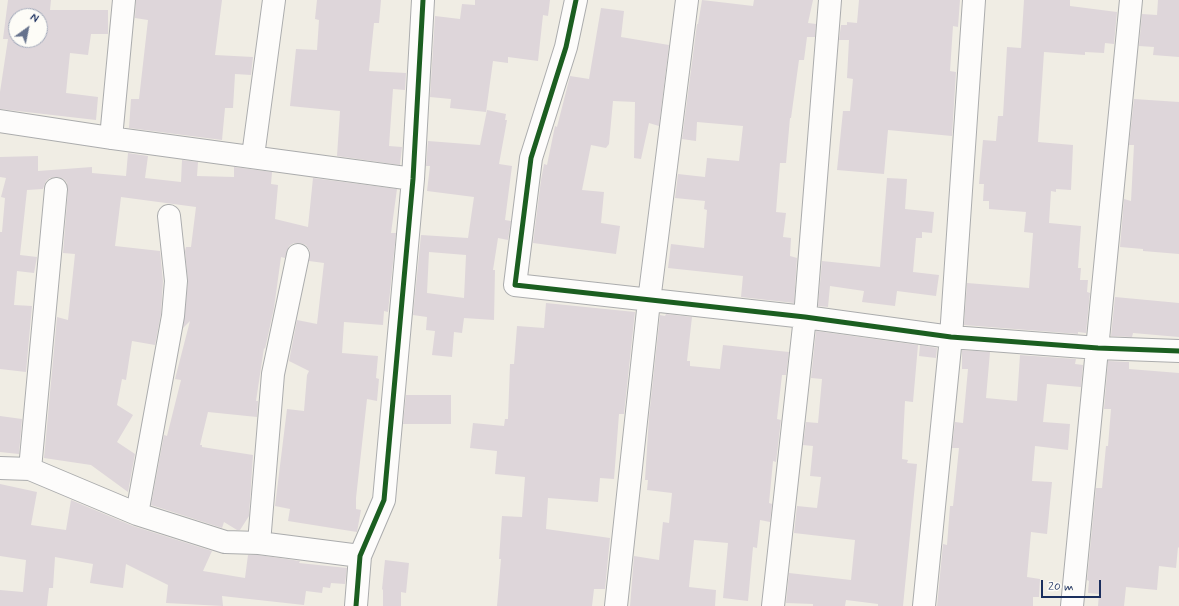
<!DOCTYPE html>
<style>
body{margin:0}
#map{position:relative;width:1179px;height:606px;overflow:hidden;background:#f0ede4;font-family:Mynerve,sans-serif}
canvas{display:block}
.north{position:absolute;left:8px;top:8px;width:40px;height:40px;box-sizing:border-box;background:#fdfcf7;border:1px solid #a3aaba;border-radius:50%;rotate:33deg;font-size:11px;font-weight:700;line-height:16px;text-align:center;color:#1b2f5e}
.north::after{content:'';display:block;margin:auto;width:14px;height:18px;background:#66728d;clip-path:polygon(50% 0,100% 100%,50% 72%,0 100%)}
.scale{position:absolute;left:1041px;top:580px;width:60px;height:18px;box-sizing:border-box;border:2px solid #1b2f5e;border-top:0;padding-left:5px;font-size:12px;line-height:14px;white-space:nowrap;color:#1b2f5e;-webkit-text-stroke:3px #fdfcf7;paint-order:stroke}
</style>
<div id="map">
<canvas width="1179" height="606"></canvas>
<div class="north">N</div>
<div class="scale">20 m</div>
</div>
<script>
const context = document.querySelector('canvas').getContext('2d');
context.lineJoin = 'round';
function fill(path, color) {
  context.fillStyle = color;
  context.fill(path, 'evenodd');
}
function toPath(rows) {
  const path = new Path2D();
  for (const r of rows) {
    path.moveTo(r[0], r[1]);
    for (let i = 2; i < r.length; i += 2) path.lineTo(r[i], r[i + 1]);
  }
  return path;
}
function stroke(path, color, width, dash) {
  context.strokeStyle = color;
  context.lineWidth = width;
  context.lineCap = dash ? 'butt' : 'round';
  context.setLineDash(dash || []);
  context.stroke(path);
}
const building = toPath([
 [8,0,51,0,50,10,108,10,108,34,91,34,88,55,70,53,66,93,98,97,96,120,0,109,0,92,8,39,3,39],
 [16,16,40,16,40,40,16,40],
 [136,0,222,0,215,55,253,57,251,75,235,74,233,108,225,108,222,140,129,128,131,99,139,99,148,20,135,18],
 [317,0,381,0,379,23,374,23,369,71,406,73,405,90,393,89,389,146,402,147,400,165,337,156,340,111,290,106,296,49,317,50,319,20,315,19],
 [475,0,550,0,548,16,543,15,538,61,508,57,508,63,493,61,486,112,450,108,451,99,430,97,435,16,460,19,462,4,475,5],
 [702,0,753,6,754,0,813,0,808,23,816,24,815,37,807,37,804,60,799,60,791,118,790,118,786,163,780,163,776,212,786,213,783,237,791,238,790,256,797,258,794,303,741,297,743,276,668,268,671,244,704,248,707,210,704,209,705,201,675,198,678,174,705,177,707,158,739,161,743,126,697,122,696,141,682,139,697,24,698,24],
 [859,0,960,0,958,27,953,26,950,71,956,72,952,136,888,130,884,174,837,170,843,111,850,111,853,79,847,78,849,40,839,40,841,25,847,25,847,22,857,23],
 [1024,0,1070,0,1070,6,1117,12,1114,44,1105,43,1104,53,1085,52,1085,55,1044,52,1038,142,1073,145,1071,190,1056,189,1056,192,1051,191,1049,223,1081,226,1078,268,1081,268,1080,280,1088,280,1087,292,1090,293,1086,333,1078,332,1078,334,964,325,967,283,1029,288,1033,233,1024,232,1026,212,989,209,989,201,983,201,984,184,979,184,983,140,996,141,998,116,1003,116,1007,47,1021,48],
 [1158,0,1179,0,1179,57,1153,55,1154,47,1139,46,1142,14,1157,15],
 [601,8,624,11,621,37,669,45,659,126,649,123,641,159,634,158,635,102,613,101,609,144,606,148,591,145,582,190,604,192,601,223,620,226,616,254,533,243,541,180,544,164,547,165,555,126,557,127,570,76,589,79],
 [1134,99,1179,102,1179,254,1143,251,1143,249,1120,247,1124,199,1131,201,1134,145,1129,145],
 [487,110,506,114,505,120,507,120,499,164,512,166,505,220,511,221,508,240,498,238,493,270,495,270,494,320,464,318,462,333,454,332,452,357,432,355,435,331,426,330,427,317,413,315,421,235,468,238,474,197,427,191,430,166,426,166,428,141,480,145],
 [429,252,466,255,464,298,427,293],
 [128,153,148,156,145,178,181,182,182,160,198,162,197,176,234,177,234,167,272,172,271,184,278,185,275,219,308,227,313,178,397,189,391,233,396,233,388,312,384,311,383,325,344,322,342,353,378,356,376,378,379,379,377,401,367,399,356,498,356,509,361,510,357,532,288,521,290,509,275,506,287,409,304,411,307,375,309,371,289,361,297,320,317,324,324,263,309,261,310,251,306,245,300,243,294,243,289,246,285,258,281,257,274,308,265,349,264,348,256,401,258,401,257,417,208,412,200,445,202,445,202,447,253,455,249,516,240,530,237,530,224,522,222,528,151,505,164,435,167,436,181,380,175,379,190,321,183,328,188,282,185,251,186,247,191,247,196,207,121,197,115,246,160,251,163,281,161,314,155,345,132,341,126,380,122,379,117,405,133,415,117,442,135,454,128,492,91,465,44,458,57,317,68,320,75,254,63,253,68,190,67,183,64,179,57,177,50,178,46,181,43,189,27,190,20,255,37,257,34,273,17,271,14,305,32,306,26,372,0,369,0,232,2,232,5,198,1,197,6,178,0,177,0,157,38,156,38,171,92,167,92,173,126,176],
 [887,178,907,179,905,209,934,212,932,233,922,232,922,238,916,238,913,272,939,275,936,296,897,291,895,306,862,302,864,291,830,286,828,307,818,306,822,261,880,267],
 [1115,297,1179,303,1179,337,1133,333,1132,337,1111,336],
 [546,303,635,312,624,414,619,414,614,479,600,478,598,502,548,498,546,529,610,538,605,589,594,589,592,606,497,606,501,559,499,559,502,516,522,517,525,477,495,474,497,451,470,448,473,423,504,426,505,419,508,419,510,364,514,364,517,326,544,328],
 [666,314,692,317,687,361,690,361,690,366,720,369,723,345,789,352,786,375,782,375,777,419,781,420,776,462,773,461,769,503,772,504,770,522,760,520,757,548,753,547,748,601,723,598,728,543,694,540,689,587,716,590,715,606,630,606,634,556,659,560,663,522,669,523,672,493,647,490,648,480,645,480,649,417,660,315,665,316],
 [816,331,918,345,913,402,905,401,902,459,908,460,907,463,917,464,903,606,878,606,878,604,846,600,845,606,813,606,813,604,786,603,789,573,851,580,855,540,794,533,797,506,817,508,821,477,810,476,813,446,803,445,806,422,818,423,822,379,811,378],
 [920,345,937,348,936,358,919,356],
 [962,350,990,352,986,398,1017,401,1020,355,1076,359,1075,364,1083,365,1081,387,1047,384,1043,422,1070,424,1068,450,1035,446,1032,481,1052,482,1047,534,1031,532,1027,577,1040,579,1039,597,1033,597,1033,606,937,606,943,544,947,545,950,506,953,506,959,448,952,448,955,422,963,423,968,369,962,369],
 [1108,361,1129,362,1129,369,1179,373,1179,548,1178,547,1176,568,1159,566,1157,590,1126,587,1124,606,1098,606,1099,594,1088,593,1089,581,1087,580,1096,488,1102,488,1106,446,1108,446,1111,409,1104,409],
 [406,395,451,395,451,424,403,424],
 [0,416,22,419,19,454,0,452],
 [0,484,37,492,31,525,66,530,71,500,133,526,212,551,203,571,245,578,248,555,258,555,300,561,299,563,347,568,345,584,331,583,330,588,323,587,322,593,306,591,304,605,222,596,223,606,166,603,168,585,126,564,123,588,90,583,93,564,55,557,53,588,49,588,47,606,0,606,0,590,23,592,26,560,0,556],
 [385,560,409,563,406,593,401,592,401,606,383,606,383,590,382,589]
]);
const minor = toPath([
 [576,0,566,47,531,158,515,285,805,317,951,337,1098,348,1179,351],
 [0,121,111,138,413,179],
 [111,138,124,0],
 [253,156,274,0],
 [0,468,30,469,137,514,225,542,259,543,360,556],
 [30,469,56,189],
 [137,514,173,316,176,281,169,216],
 [259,543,273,374,298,255],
 [356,606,360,556,384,500,413,179,423,0],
 [616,606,649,301,687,0],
 [773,606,805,317,830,0],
 [924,606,951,337,974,0],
 [1072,606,1131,0]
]);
const cycleway = toPath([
 [576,0,566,47,531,158,515,285,805,317,951,337,1098,348,1179,351],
 [356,606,360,556,384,500,413,179,423,0]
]);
fill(building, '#ded6da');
stroke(minor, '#abacad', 24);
stroke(minor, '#fdfcfb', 22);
stroke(cycleway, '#1b5e20', 5);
</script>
